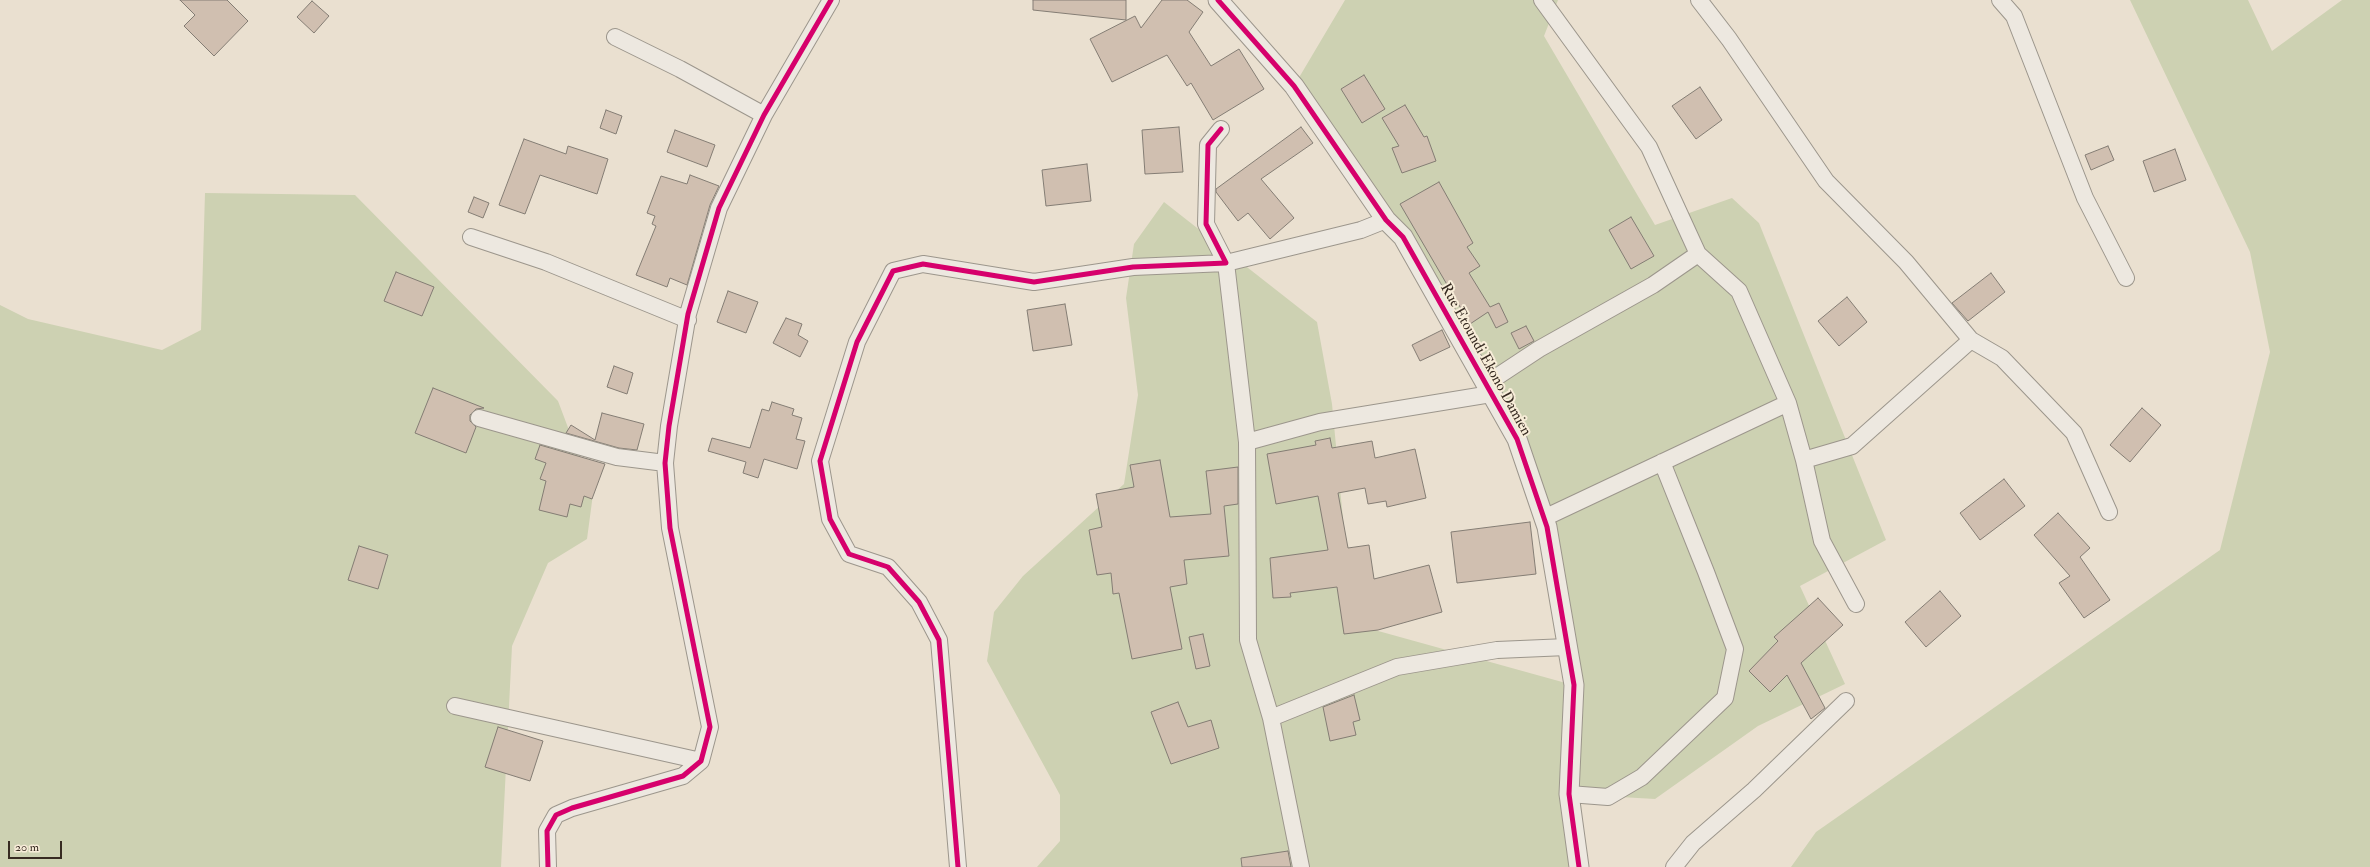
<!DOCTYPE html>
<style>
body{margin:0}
#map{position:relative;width:2370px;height:867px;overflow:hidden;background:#eae0d0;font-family:"IM FELL Double Pica",serif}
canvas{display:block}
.scale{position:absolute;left:8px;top:841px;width:54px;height:18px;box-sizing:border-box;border:2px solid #372b22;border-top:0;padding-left:5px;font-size:12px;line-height:14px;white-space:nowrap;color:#372b22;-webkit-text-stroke:3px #f8edd9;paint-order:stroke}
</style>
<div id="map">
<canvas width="2370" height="867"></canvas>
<div class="scale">20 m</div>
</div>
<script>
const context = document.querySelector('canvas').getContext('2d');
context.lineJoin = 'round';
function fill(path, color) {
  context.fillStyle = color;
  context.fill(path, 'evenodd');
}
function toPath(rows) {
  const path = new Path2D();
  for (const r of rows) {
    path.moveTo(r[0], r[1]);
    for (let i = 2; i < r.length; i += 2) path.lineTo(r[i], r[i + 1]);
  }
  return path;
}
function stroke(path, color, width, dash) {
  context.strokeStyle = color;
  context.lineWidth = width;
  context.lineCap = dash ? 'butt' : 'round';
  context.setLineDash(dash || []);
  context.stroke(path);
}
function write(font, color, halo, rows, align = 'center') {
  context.font = font + ' "IM FELL Double Pica",serif';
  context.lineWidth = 4;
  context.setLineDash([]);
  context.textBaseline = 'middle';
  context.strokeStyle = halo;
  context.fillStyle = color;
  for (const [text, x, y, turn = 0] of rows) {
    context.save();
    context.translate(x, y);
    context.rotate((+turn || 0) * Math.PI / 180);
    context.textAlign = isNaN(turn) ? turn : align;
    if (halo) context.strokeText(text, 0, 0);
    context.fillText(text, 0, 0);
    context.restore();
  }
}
const green = toPath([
 [1345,0,1558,0,1544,36,1655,225,1732,198,1759,223,1886,540,1800,586,1845,684,1758,726,1655,799,1569,794,1583,867,1037,867,1060,841,1060,795,987,661,994,612,1023,576,1124,484,1138,395,1126,298,1134,244,1164,202,1317,322,1332,404,1353,624,1573,685,1517,439,1403,237,1294,86],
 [2130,0,2248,0,2272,51,2342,0,2370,0,2370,867,1791,867,1816,832,2220,550,2270,352,2250,252],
 [205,193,355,195,558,401,593,494,587,539,548,563,512,646,501,867,0,867,0,305,28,319,162,350,201,330]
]);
const building = toPath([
 [180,0,227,0,248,21,214,56,184,26,195,15,180,0],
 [1033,0,1126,0,1126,20,1033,10,1033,0],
 [1162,0,1187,0,1203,12,1189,32,1211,66,1239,49,1264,89,1213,120,1191,83,1187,86,1167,55,1112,82,1090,39,1135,16,1141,28,1162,0],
 [312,1,329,16,314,33,297,17,312,1],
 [1364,75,1385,109,1362,123,1341,89,1364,75],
 [1700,87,1722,120,1696,139,1672,106,1700,87],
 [1405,105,1424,137,1427,136,1436,161,1402,173,1392,148,1399,146,1382,118,1405,105],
 [606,110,622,116,616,134,600,128,606,110],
 [1179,127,1183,172,1145,174,1142,130,1179,127],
 [1301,127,1313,143,1261,179,1294,218,1270,239,1248,213,1238,221,1216,192,1216,189,1301,127],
 [675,130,715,145,707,167,667,152,675,130],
 [524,139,566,154,568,146,608,159,597,194,540,175,525,214,499,205,524,139],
 [2108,146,2114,160,2091,170,2085,155,2108,146],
 [2175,149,2186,180,2154,192,2143,161,2175,149],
 [1087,164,1091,201,1046,206,1042,170,1087,164],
 [690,175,719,186,710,205,687,285,670,278,667,287,636,275,656,226,652,224,655,216,647,213,661,176,687,184,690,175],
 [1439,182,1473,243,1467,247,1480,266,1469,273,1490,307,1499,303,1508,322,1496,328,1488,312,1470,324,1400,204,1439,182],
 [474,197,489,203,483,218,468,212,474,197],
 [1631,217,1654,256,1631,269,1609,230,1631,217],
 [396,272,434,287,422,316,384,301,396,272],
 [1991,273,2005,292,1968,321,1952,303,1991,273],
 [728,291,758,302,746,333,717,322,728,291],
 [1847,297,1867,322,1839,346,1818,321,1847,297],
 [1065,304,1072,345,1033,351,1027,310,1065,304],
 [786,318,802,324,798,335,808,341,800,357,773,343,786,318],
 [1526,326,1534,341,1519,349,1511,333,1526,326],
 [1442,330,1450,347,1420,361,1412,345,1442,330],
 [614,366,633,373,627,394,607,387,614,366],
 [433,388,484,408,476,409,470,415,470,421,476,427,466,453,415,433,433,388],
 [772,402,794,409,792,415,802,418,796,439,805,441,797,469,764,459,758,478,743,473,746,462,708,451,712,438,750,448,762,409,769,411,772,402],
 [2142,408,2161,425,2130,462,2110,445,2142,408],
 [602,413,644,424,637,450,619,448,566,433,571,425,595,440,602,413],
 [1330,438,1332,448,1372,441,1375,458,1415,449,1426,498,1387,507,1386,501,1368,504,1365,488,1338,493,1348,548,1369,545,1374,579,1429,565,1442,612,1378,630,1344,634,1337,587,1290,593,1291,597,1273,598,1270,558,1328,550,1318,496,1276,504,1267,454,1316,445,1315,441,1330,438],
 [540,445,605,464,592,499,584,496,581,507,570,504,567,517,539,510,546,481,540,479,546,463,535,459,540,445],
 [1160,460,1170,517,1211,514,1206,471,1238,467,1238,504,1224,506,1229,556,1184,560,1187,584,1170,587,1182,649,1132,659,1119,593,1113,594,1111,573,1097,575,1089,530,1102,527,1096,494,1134,487,1130,465,1160,460],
 [2004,479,2025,506,1980,540,1960,513,2004,479],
 [2058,513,2090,548,2080,557,2110,600,2084,618,2059,583,2070,576,2034,535,2058,513],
 [1530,522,1536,574,1457,583,1451,532,1530,522],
 [359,546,388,555,378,589,348,580,359,546],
 [1940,591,1961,616,1926,647,1905,622,1940,591],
 [1818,598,1843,625,1801,663,1825,708,1811,719,1787,675,1770,692,1749,671,1778,641,1774,637,1818,598],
 [1203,634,1210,666,1196,669,1189,637,1203,634],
 [1354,695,1360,720,1353,722,1356,735,1330,741,1323,707,1354,695],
 [1178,702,1188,727,1211,720,1219,748,1171,764,1151,712,1178,702],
 [498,727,543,741,530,781,485,767,498,727],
 [1288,851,1291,867,1242,867,1241,858,1288,851]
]);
const minor = toPath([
 [1542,0,1649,147,1698,254,1739,291,1788,403,1804,460,1822,541,1856,604],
 [1699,0,1729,39,1826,181,1906,262,1971,340,2002,358,2074,433,2109,512],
 [2000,0,2014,16,2085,198,2126,278],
 [615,37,680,69,764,115],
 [471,237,546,262,688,320],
 [1486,384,1539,349,1653,285,1698,254],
 [479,418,617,457,665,463],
 [1247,442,1320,422,1491,394],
 [1804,460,1852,446,1971,340],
 [1544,518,1788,403],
 [455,706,701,761],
 [1271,718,1397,667,1497,650,1567,647],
 [1569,794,1608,797,1642,777,1725,698,1735,649,1706,572,1662,462],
 [548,867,547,831,556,815,572,808,683,776,701,761,710,727,670,528,665,463,669,426,688,314,719,208,764,115,831,0],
 [958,867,939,640,919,602,888,567,849,554,830,519,820,461,857,342,893,271,923,264,1034,282,1133,267,1226,263,1206,224,1208,145,1221,129],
 [1301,867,1271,718,1248,640,1247,442,1226,263,1361,230,1386,220],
 [1674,867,1693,843,1754,790,1846,701]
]);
const tertiary = toPath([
 [1218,0,1294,86,1386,220,1403,237,1517,439,1547,527,1574,685,1569,794,1579,867]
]);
const cycleway = toPath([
 [1218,0,1294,86,1386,220,1403,237,1517,439,1547,527,1574,685,1569,794,1579,867],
 [548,867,547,831,556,815,572,808,683,776,701,761,710,727,670,528,665,463,669,426,688,314,719,208,764,115,831,0],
 [958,867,939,640,919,602,888,567,849,554,830,519,820,461,857,342,893,271,923,264,1034,282,1133,267,1226,263,1206,224,1208,145,1221,129]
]);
const streetNames = [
 ["Rue Etoundi Ekono Damien",1485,360,61]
];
fill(green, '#cdd1b2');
fill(building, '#d0bfb0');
stroke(building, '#847d74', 1);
stroke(minor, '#9c968c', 18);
stroke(tertiary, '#9c968c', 21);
stroke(minor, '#ede8e0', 16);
stroke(tertiary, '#ede8e0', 19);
stroke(cycleway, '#d6006c', 5);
write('15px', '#372b22', '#f8edd9', streetNames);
</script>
